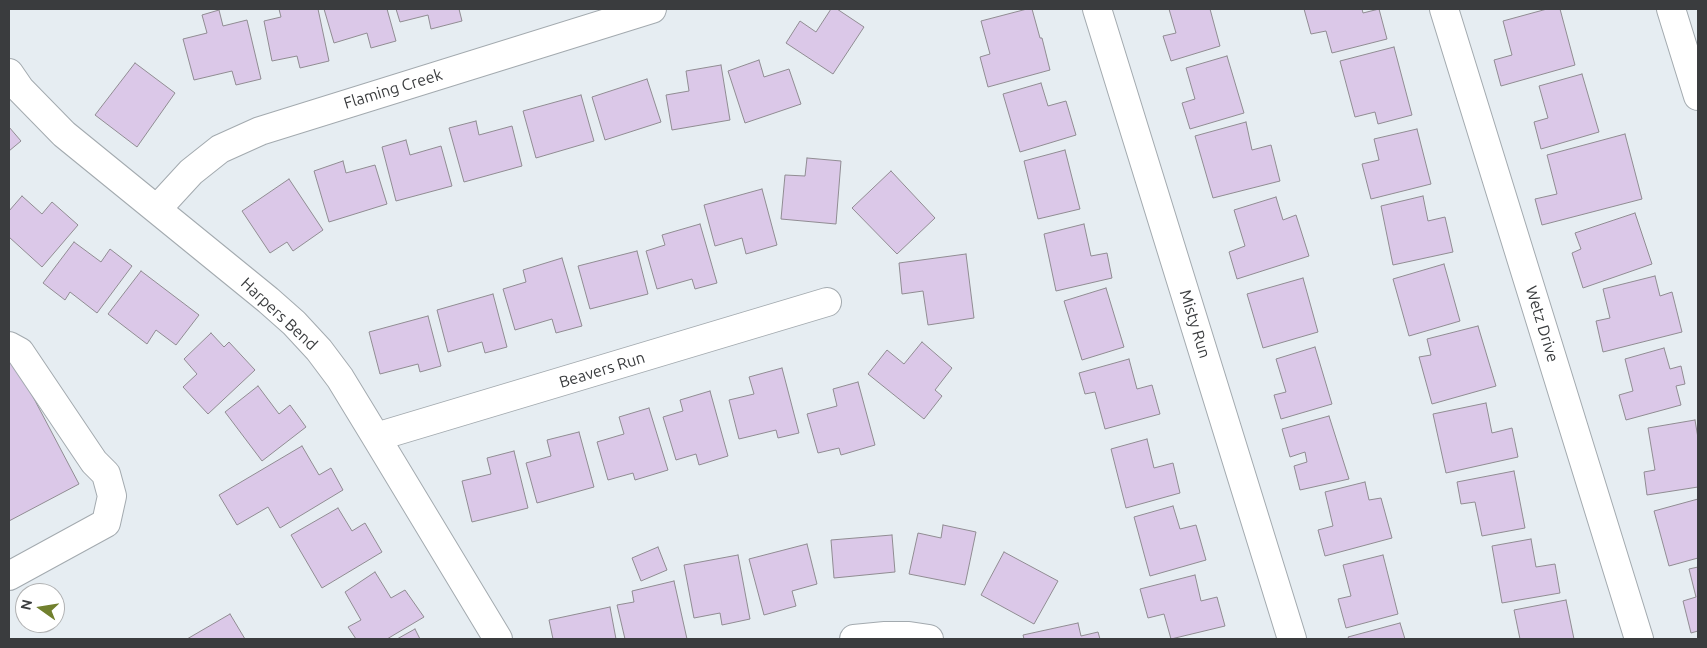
<!DOCTYPE html>
<style>
body{margin:0}
#map{position:relative;width:1707px;height:648px;overflow:hidden;background:#e6edf2;font-family:Ubuntu,sans-serif}
canvas{display:block}
.frame{position:absolute;inset:0;border:10px solid #3a3c3e;pointer-events:none}
.north{position:absolute;left:15px;top:583px;width:50px;height:50px;box-sizing:border-box;background:#fff;border:1px solid #b0b1b2;border-radius:50%;rotate:283deg;font-size:14px;font-weight:700;line-height:20px;text-align:center;color:#3a3c3e}
.north::after{content:'';display:block;margin:auto;width:18px;height:22px;background:#71802e;clip-path:polygon(50% 0,100% 100%,50% 72%,0 100%)}
</style>
<div id="map">
<canvas width="1707" height="648"></canvas>
<div class="frame"></div>
<div class="north">N</div>
</div>
<script>
const context = document.querySelector('canvas').getContext('2d');
context.lineJoin = 'round';
function fill(path, color) {
  context.fillStyle = color;
  context.fill(path, 'evenodd');
}
function toPath(rows) {
  const path = new Path2D();
  for (const r of rows) {
    path.moveTo(r[0], r[1]);
    for (let i = 2; i < r.length; i += 2) path.lineTo(r[i], r[i + 1]);
  }
  return path;
}
function stroke(path, color, width, dash) {
  context.strokeStyle = color;
  context.lineWidth = width;
  context.lineCap = dash ? 'butt' : 'round';
  context.setLineDash(dash || []);
  context.stroke(path);
}
function write(font, color, halo, rows, align = 'center') {
  context.font = font + ' Ubuntu,sans-serif';
  context.lineWidth = 4.5;
  context.setLineDash([]);
  context.textBaseline = 'middle';
  context.strokeStyle = halo;
  context.fillStyle = color;
  for (const [text, x, y, turn = 0] of rows) {
    context.save();
    context.translate(x, y);
    context.rotate((+turn || 0) * Math.PI / 180);
    context.textAlign = isNaN(turn) ? turn : align;
    if (halo) context.strokeText(text, 0, 0);
    context.fillText(text, 0, 0);
    context.restore();
  }
}
const building = toPath([
 [279,9,318,9,329,61,300,68,297,56,272,61,264,21,281,17,279,9],
 [324,9,387,9,396,41,371,48,367,33,334,43,324,9],
 [396,9,459,9,462,21,431,29,428,15,400,22,396,9],
 [831,9,837,9,864,27,833,74,786,43,800,21,816,32,831,9],
 [1027,9,1032,9,1040,38,1042,38,1050,70,988,87,980,57,990,54,981,21,1027,9],
 [1169,9,1210,9,1220,46,1171,61,1163,36,1176,33,1169,9],
 [1304,9,1362,9,1363,13,1379,9,1387,39,1332,53,1326,31,1311,34,1304,9],
 [1547,9,1560,9,1575,65,1501,86,1494,60,1512,55,1503,21,1547,9],
 [219,10,223,26,247,20,261,79,236,85,232,71,194,80,183,39,207,33,202,15,219,10],
 [1394,47,1412,115,1378,124,1375,112,1355,117,1340,61,1394,47],
 [1227,56,1244,113,1190,129,1182,103,1195,99,1186,68,1227,56],
 [759,60,764,77,789,69,801,104,745,123,728,71,759,60],
 [135,63,175,93,137,147,95,115,135,63],
 [721,65,730,120,672,130,666,95,689,91,686,71,721,65],
 [1582,74,1599,132,1541,149,1534,122,1548,118,1539,86,1582,74],
 [647,79,661,122,605,140,592,97,647,79],
 [1041,83,1048,106,1066,101,1076,135,1020,152,1003,94,1041,83],
 [581,95,594,141,536,158,523,111,581,95],
 [476,121,479,135,512,126,522,166,464,182,449,128,476,121],
 [1246,122,1252,150,1271,145,1280,181,1213,198,1195,136,1246,122],
 [9,127,21,141,9,151,9,127],
 [1417,129,1431,184,1371,199,1362,164,1379,160,1374,139,1417,129],
 [1625,134,1642,199,1542,225,1535,199,1557,194,1547,155,1625,134],
 [406,140,410,155,441,146,452,186,396,201,382,147,406,140],
 [1065,150,1080,209,1038,219,1024,161,1065,150],
 [807,158,841,161,836,224,781,219,785,175,805,176,807,158],
 [343,161,346,173,375,165,387,204,329,222,314,171,343,161],
 [891,171,935,218,897,254,852,208,891,171],
 [289,179,323,230,293,251,287,242,270,253,242,211,289,179],
 [762,189,777,245,746,254,742,238,715,246,704,205,762,189],
 [22,196,42,214,52,202,78,225,42,267,9,237,9,211,22,196],
 [1423,196,1428,221,1445,217,1453,252,1393,265,1381,206,1423,196],
 [1276,197,1283,220,1296,215,1309,256,1237,279,1229,252,1245,246,1234,210,1276,197],
 [1635,213,1652,264,1583,288,1572,253,1581,249,1575,233,1635,213],
 [700,224,717,283,695,289,692,279,657,289,646,251,665,245,662,235,700,224],
 [1084,224,1091,256,1107,253,1112,278,1056,291,1044,234,1084,224],
 [74,242,101,262,110,249,132,266,97,313,70,292,65,300,43,283,74,242],
 [637,251,648,294,590,309,578,266,637,251],
 [966,254,974,318,928,325,923,291,902,294,899,263,966,254],
 [562,258,582,326,556,333,552,319,515,330,503,289,526,282,523,270,562,258],
 [1444,264,1460,321,1409,336,1393,279,1444,264],
 [141,271,199,315,176,345,156,330,147,344,108,314,141,271],
 [1655,276,1660,296,1672,292,1682,332,1603,352,1596,321,1610,318,1603,289,1655,276],
 [1303,278,1318,332,1263,348,1247,294,1303,278],
 [1106,288,1124,347,1082,360,1064,301,1106,288],
 [493,294,507,347,485,353,482,342,448,352,437,310,493,294],
 [428,316,441,366,420,372,418,364,380,374,369,332,428,316],
 [1478,326,1496,386,1432,404,1419,357,1431,355,1427,339,1478,326],
 [211,333,224,347,229,342,255,370,208,414,183,387,197,374,184,359,211,333],
 [922,342,952,368,935,390,942,396,924,419,868,374,887,350,904,364,922,342],
 [1315,347,1332,404,1281,419,1274,395,1286,392,1276,359,1315,347],
 [1664,348,1670,369,1681,366,1685,384,1676,386,1681,405,1626,420,1619,395,1633,391,1625,359,1664,348],
 [12,357,79,484,9,521,9,359,12,357],
 [1129,359,1137,389,1152,385,1160,414,1105,429,1095,392,1085,394,1079,373,1129,359],
 [782,368,799,433,778,438,776,430,739,439,729,400,754,394,749,377,782,368],
 [858,382,875,445,841,455,839,448,818,453,807,414,837,406,833,389,858,382],
 [258,386,279,414,290,405,306,427,262,461,225,412,258,386],
 [710,391,728,456,699,465,696,454,676,460,663,417,683,411,680,400,710,391],
 [1486,403,1492,433,1512,428,1518,457,1446,473,1433,414,1486,403],
 [649,408,668,470,635,480,633,473,608,480,597,442,624,434,619,417,649,408],
 [1329,416,1349,479,1300,490,1294,466,1307,462,1305,452,1290,457,1282,429,1329,416],
 [1695,420,1698,438,1698,487,1647,495,1644,472,1655,470,1648,428,1695,420],
 [579,432,594,487,537,503,526,463,551,456,547,440,579,432],
 [1147,439,1154,468,1173,463,1180,493,1126,508,1111,449,1147,439],
 [302,446,319,475,331,468,343,490,280,528,268,507,237,525,219,495,302,446],
 [514,451,528,508,472,522,462,481,491,474,487,458,514,451],
 [1514,471,1525,528,1482,536,1475,502,1461,504,1457,482,1514,471],
 [1365,482,1369,500,1381,498,1392,538,1325,556,1318,530,1333,526,1325,492,1365,482],
 [1698,499,1698,558,1669,566,1654,511,1698,499],
 [1173,506,1180,529,1196,525,1206,560,1150,576,1134,517,1173,506],
 [338,508,352,531,365,523,382,552,322,588,291,535,338,508],
 [943,525,976,532,965,585,909,574,918,533,941,538,943,525],
 [892,535,895,572,834,578,831,540,892,535],
 [1531,539,1536,567,1555,564,1560,593,1502,603,1492,546,1531,539],
 [807,544,817,584,792,591,796,606,764,615,749,559,807,544],
 [658,547,667,570,641,581,632,558,658,547],
 [1004,552,1058,581,1034,624,981,595,1004,552],
 [738,555,750,619,722,625,720,613,694,618,684,565,738,555],
 [1383,555,1398,614,1346,628,1338,599,1351,596,1343,565,1383,555],
 [1698,567,1698,631,1691,633,1683,601,1696,597,1689,569,1698,567],
 [375,572,391,598,405,590,424,617,387,639,356,639,348,627,361,620,345,592,375,572],
 [1195,575,1201,601,1217,597,1225,626,1171,639,1164,614,1148,618,1140,589,1195,575],
 [674,581,687,639,625,639,617,605,634,602,632,591,674,581],
 [1566,600,1574,639,1520,639,1514,610,1566,600],
 [610,607,616,639,553,639,549,620,610,607],
 [230,614,245,639,187,639,230,614],
 [1078,623,1081,636,1098,632,1100,639,1024,639,1023,635,1078,623],
 [1400,623,1405,639,1349,639,1348,637,1400,623],
 [415,629,420,639,397,639,415,629]
]);
const minor = toPath([
 [1097,9,1292,639],
 [1444,9,1639,639],
 [1671,9,1698,96],
 [9,73,20,89,64,134,268,300,294,323,319,350,340,378,376,437,498,639],
 [157,209,191,172,220,149,260,131,652,9],
 [9,346,20,352,94,462,106,474,112,496,106,523,9,576],
 [376,437,827,302],
 [854,639,885,636,909,636,929,639]
]);
const streetNames = [
 ["Flaming Creek",393,89,-17],
 ["Harpers Bend",279,314,43],
 ["Misty Run",1195,324,73],
 ["Wetz Drive",1542,324,73],
 ["Beavers Run",602,370,-17]
];
fill(building, '#dbc8e8');
stroke(building, '#908c92', 1);
stroke(minor, '#a3aaaf', 30);
stroke(minor, '#fff', 28);
write('16px', '#3a3c3e', '#fff', streetNames);
</script>
